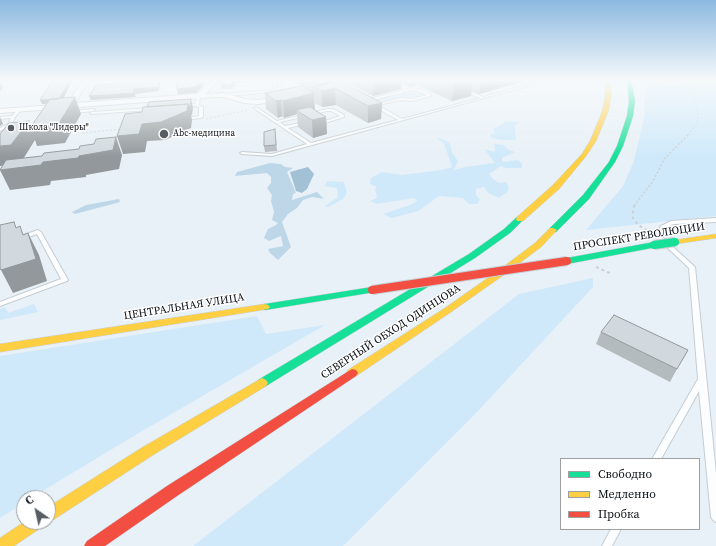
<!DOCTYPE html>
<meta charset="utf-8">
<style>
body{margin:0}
#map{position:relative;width:716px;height:546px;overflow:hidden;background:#e8f1f7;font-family:"Source Serif 4",serif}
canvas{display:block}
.legend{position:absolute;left:560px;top:458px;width:140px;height:72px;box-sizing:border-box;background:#fff;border:1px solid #9d9fa1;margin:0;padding:5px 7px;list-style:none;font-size:12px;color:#090f14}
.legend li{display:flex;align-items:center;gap:8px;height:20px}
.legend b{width:20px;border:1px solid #9d9fa1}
.north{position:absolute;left:16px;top:490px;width:40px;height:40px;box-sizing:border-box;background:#fff;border:1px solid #9d9fa1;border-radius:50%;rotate:326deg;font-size:11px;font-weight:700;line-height:16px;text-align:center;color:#090f14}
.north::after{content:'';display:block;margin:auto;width:14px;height:18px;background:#575e63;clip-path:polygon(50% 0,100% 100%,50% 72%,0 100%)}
</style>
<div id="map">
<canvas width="716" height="546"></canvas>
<ul class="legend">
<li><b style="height:5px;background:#16e098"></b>Свободно</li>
<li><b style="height:5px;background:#ffcf43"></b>Медленно</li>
<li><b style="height:5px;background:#f24e42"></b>Пробка</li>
</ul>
<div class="north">С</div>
</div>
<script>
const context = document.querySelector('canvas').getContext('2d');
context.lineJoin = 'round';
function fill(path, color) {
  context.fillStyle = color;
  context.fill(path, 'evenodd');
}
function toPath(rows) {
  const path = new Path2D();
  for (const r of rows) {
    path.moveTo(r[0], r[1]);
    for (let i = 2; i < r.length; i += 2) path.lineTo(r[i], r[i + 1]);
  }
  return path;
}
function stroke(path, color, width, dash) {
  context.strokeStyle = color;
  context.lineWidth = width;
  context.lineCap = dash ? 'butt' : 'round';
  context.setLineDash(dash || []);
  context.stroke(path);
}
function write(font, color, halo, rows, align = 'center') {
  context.font = font + ' "Source Serif 4",serif';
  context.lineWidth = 3;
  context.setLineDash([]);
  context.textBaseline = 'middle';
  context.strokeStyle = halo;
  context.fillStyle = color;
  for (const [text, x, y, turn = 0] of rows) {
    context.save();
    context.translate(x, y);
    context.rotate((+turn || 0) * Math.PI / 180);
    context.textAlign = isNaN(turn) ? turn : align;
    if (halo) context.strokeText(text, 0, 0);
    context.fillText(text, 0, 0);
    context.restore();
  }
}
const green = toPath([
 [645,80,662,80,665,84,676,86,680,83,679,80,716,80,716,216,586,230,623,186,634,161,645,113,644,103,647,89],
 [412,91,417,91,425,95,413,98,401,97,378,103,373,100],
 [507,121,519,122,515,126,516,140,502,140,491,138,490,134,495,134,493,129],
 [440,138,450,143,452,153,458,161,454,170,465,167,495,163,484,149,495,152,494,144,504,145,509,150,515,152,502,158,502,162,518,160,522,164,522,168,506,168,501,166,489,174,493,179,499,183,506,182,509,188,507,192,499,198,488,193,484,187,476,189,476,195,480,200,477,204,469,204,463,198,439,196,418,211,392,218,383,214,410,205,417,201,414,198,377,204,370,201,377,198,375,189,377,187,370,184,371,178,382,172,402,175,442,170,452,167,444,143,437,139],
 [328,181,344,182,347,193,343,199,328,207,325,206,338,197,337,188,324,186],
 [593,278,593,287,478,411,343,546,193,546,519,294],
 [34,304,38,312,0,320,0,309,5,307,8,313],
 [257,316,266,334,325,325,137,434,31,498,24,498,24,503,0,518,0,356]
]);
const forest = toPath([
 [270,163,281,164,285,167,293,168,287,172,296,193,293,194,292,200,317,192,324,199,312,197,303,200,297,208,288,214,282,222,291,247,278,260,270,253,268,249,283,246,281,236,269,241,264,238,268,229,276,225,278,223,272,220,274,212,271,201,272,195,267,188,271,183,271,177,267,173,235,176,237,172],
 [119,199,120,202,75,214,72,212,86,205]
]);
const water = toPath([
 [308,167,314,174,307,189,302,193,296,191,290,172]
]);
const pathFar2 = toPath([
 [683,80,693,98,698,113,697,124,687,136],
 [333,82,341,80],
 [206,119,249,110],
 [82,133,121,129]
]);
const pathFar1 = toPath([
 [634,206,653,181,665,158,688,135]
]);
const path = toPath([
 [635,205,633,208,633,218,638,225,650,232],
 [596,267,612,274]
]);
const lane = toPath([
 [272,80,276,80,277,92,224,96,222,95,224,94,274,90,272,80],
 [544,80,550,80,272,156,242,154,240,153,242,152,272,154,307,144,255,109,254,108,256,107,277,121,327,109,333,109,344,115,344,117,325,123,318,122,318,120,325,121,340,116,331,111,327,111,280,122,285,126,305,122,305,124,288,128,311,143,398,120,375,107,373,105,401,98,412,99,427,95,418,91,412,90,366,102,364,101,365,100,412,88,420,89,431,94,431,96,412,101,401,100,378,105,402,119,480,98,463,91,463,89,465,89,483,97,544,80],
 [197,96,200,97,199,105,203,107,203,117,201,118,183,120,182,119,184,118,199,116,199,107,196,106,185,107,183,106,185,105,195,104,197,96],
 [150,108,151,108,151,110,92,114,90,113,92,112,150,108],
 [18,109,21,110,15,117,11,126,0,131,0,128,8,124,11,118,0,119,0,117,12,116,18,109],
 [93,109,95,110,94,111,73,113,71,112,73,111,93,109],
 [716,218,716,222,674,224,665,228,661,236,695,267,716,473,716,522,713,520,711,517,699,391,661,459,652,459,698,379,689,268,655,236,661,226,671,221,716,218],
 [38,230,41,232,68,280,67,281,0,306,0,302,61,279,37,234,23,239,20,237,21,236,38,230],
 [611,529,621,529,612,546,602,546,611,529]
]);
const street = toPath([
 [83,80,89,80,75,103,197,94,212,80,219,80,205,94,224,93,245,99,258,100,285,96,281,80,287,80,292,97,289,99,258,104,244,103,224,97,214,97,0,113,0,109,67,104,83,80]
]);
const fast = toPath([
 [627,80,631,80,635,101,633,116,623,146,615,162,589,199,556,232,550,232,549,230,550,228,583,195,609,162,617,146,627,116,629,101,627,80],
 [517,217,523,217,524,219,510,233,475,258,266,386,262,388,258,386,256,383,258,380,469,254,504,229,517,217],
 [654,242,658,245,657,247,567,264,563,261,567,258,654,242],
 [372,287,377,290,375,292,265,310,262,309,260,307,262,305,265,304,372,287]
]);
const slow = toPath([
 [606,80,610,80,611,98,608,112,596,141,586,156,559,189,523,221,517,221,516,219,517,217,553,185,582,154,590,141,602,112,605,98,606,80],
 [550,228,553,228,557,230,541,247,505,274,451,312,356,376,352,377,348,376,346,373,348,370,445,308,499,270,535,243,550,228],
 [716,234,716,238,675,244,671,242,675,240,716,234],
 [265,304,268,305,270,307,268,309,0,352,0,344,265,304],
 [262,378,266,380,268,383,266,386,153,455,53,520,48,522,48,507,143,447,262,378],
 [24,522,44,522,42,527,14,546,0,546,0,538,24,522]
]);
const jam = toPath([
 [352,369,356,370,358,373,356,376,177,496,105,546,84,546,87,541,167,486,352,369]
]);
const fastBridge = toPath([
 [654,245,675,242]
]);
const jamBridge = toPath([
 [372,290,567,261]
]);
const wall = toPath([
 [222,80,248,80,246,83,235,83,231,89,222,89,221,85],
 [293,80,333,80,333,83,382,103,381,119,368,123,336,105,322,107,315,103,314,94,314,109,326,117,327,134,313,138,298,127,297,114,284,118,282,116,278,118,266,109,265,93,300,86,294,82],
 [346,80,528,80,479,94,472,91,471,96,452,101,417,85,409,87,401,83,401,89,373,96,346,82],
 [275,129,277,151,265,152,264,146],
 [601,332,677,369,670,382,596,344]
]);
const shadedWall = toPath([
 [70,80,73,80,61,103,42,104,40,100],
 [159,80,161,80,159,91,135,94,136,97,91,100,89,96,133,89],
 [204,80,204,85,196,93,178,94,177,89],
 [233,80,235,80,235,83,231,89,231,85],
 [375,80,402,80,401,89,373,96,374,81],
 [409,80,417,80,417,85,409,87],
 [473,80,471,96,452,101,454,85],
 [481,80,528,80,479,94],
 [333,81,334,89,335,88,336,105,322,107,322,91,318,89,318,84],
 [1,82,3,88,0,91,0,83],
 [314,93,315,109,301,113,296,110,297,114,284,118,283,101],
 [75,97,81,114,65,143,37,146,35,140,20,164,0,166,0,146,29,121,31,128],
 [191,99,193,108,192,115,191,115,192,120,191,128,165,140,147,141,145,152,123,154,117,136,142,124,188,104],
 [281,100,282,116,278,118,276,101],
 [382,103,381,119,368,123,368,106],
 [0,117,3,124,0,126],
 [326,117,327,134,313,138,312,120],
 [116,137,122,155,119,169,86,175,86,177,51,181,50,185,10,190,0,170,43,162],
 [28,233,39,255,47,281,13,293,1,270]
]);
const building = toPath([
 [53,80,70,80,59,99,40,100,53,80],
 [116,80,159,80,158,87,133,89,134,93,89,96,96,85,116,84,116,80],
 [176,80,203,80,195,87,177,89,176,80],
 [222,80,233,80,231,85,221,85,222,80],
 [311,80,333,80,333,81,318,84,311,80],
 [442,80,473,80,454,85,442,80],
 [340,81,382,103,368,106,335,88,322,91,314,87,340,81],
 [302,86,314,93,283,101,281,100,276,101,265,93,302,86],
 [75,97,58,125,30,128,50,99,75,97],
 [191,99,190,106,189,106,188,104,147,107,149,102,191,99],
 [188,104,187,111,161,122,142,124,139,134,117,136,125,114,142,112,143,107,188,104],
 [310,107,326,117,312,120,296,110,310,107],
 [29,121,11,145,0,146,0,134,9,123,29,121],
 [275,129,276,145,264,146,264,132,275,129],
 [116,137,113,150,79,156,78,158,43,162,41,165,0,170,6,160,42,156,44,153,79,149,80,146,94,144,96,139,116,137],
 [14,222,16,228,20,226,23,235,28,233,36,259,1,270,0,268,0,225,14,222],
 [614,315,688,350,677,369,601,332,614,315]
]);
const markers = [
 [11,128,4,"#575e63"],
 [164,134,5,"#575e63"]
];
const farPoinames = [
 ["Школа \"Лидеры\"",19,128],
 ["Abc-медицина",173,134]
];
const streetNames = [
 ["ПРОСПЕКТ РЕВОЛЮЦИИ",639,237,-9],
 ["ЦЕНТРАЛЬНАЯ УЛИЦА",184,307,-9],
 ["СЕВЕРНЫЙ ОБХОД ОДИНЦОВА",391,332,-33]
];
fill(green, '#cfe9fa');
fill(forest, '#bdd7e9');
fill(water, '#a3c1d5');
stroke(lane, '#c5cdd3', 2);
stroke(street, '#c5cdd3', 2);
stroke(fast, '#c5cdd3', 1);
stroke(slow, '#c5cdd3', 1);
stroke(jam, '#c5cdd3', 1);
stroke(pathFar2, '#cdd1d3', 1, [2, 2]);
stroke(pathFar1, '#cdd1d3', 1.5, [2, 2]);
stroke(path, '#cdd1d3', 2, [3, 3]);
fill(lane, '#fcfdfe');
fill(street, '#fcfdfe');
fill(fast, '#16e098');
fill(slow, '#ffcf43');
fill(jam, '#f24e42');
stroke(fastBridge, '#c5cdd3', 10, []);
stroke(jamBridge, '#c5cdd3', 10, []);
stroke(fastBridge, '#16e098', 8);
stroke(jamBridge, '#f24e42', 8);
fill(wall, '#b4bbbf');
fill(shadedWall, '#92989b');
fill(building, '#d1d9de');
stroke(building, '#92989b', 1);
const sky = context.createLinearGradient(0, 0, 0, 157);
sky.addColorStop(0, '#8cb9e0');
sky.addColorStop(0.51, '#f5f9fb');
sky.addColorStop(1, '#f5f9fb00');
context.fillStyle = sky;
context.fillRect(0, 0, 716, 157);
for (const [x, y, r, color] of markers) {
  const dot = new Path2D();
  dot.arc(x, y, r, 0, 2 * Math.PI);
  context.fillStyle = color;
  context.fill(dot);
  stroke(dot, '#fff', 1.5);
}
write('9px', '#090f14', '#fff', farPoinames, 'left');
write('11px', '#090f14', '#fff', streetNames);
</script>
